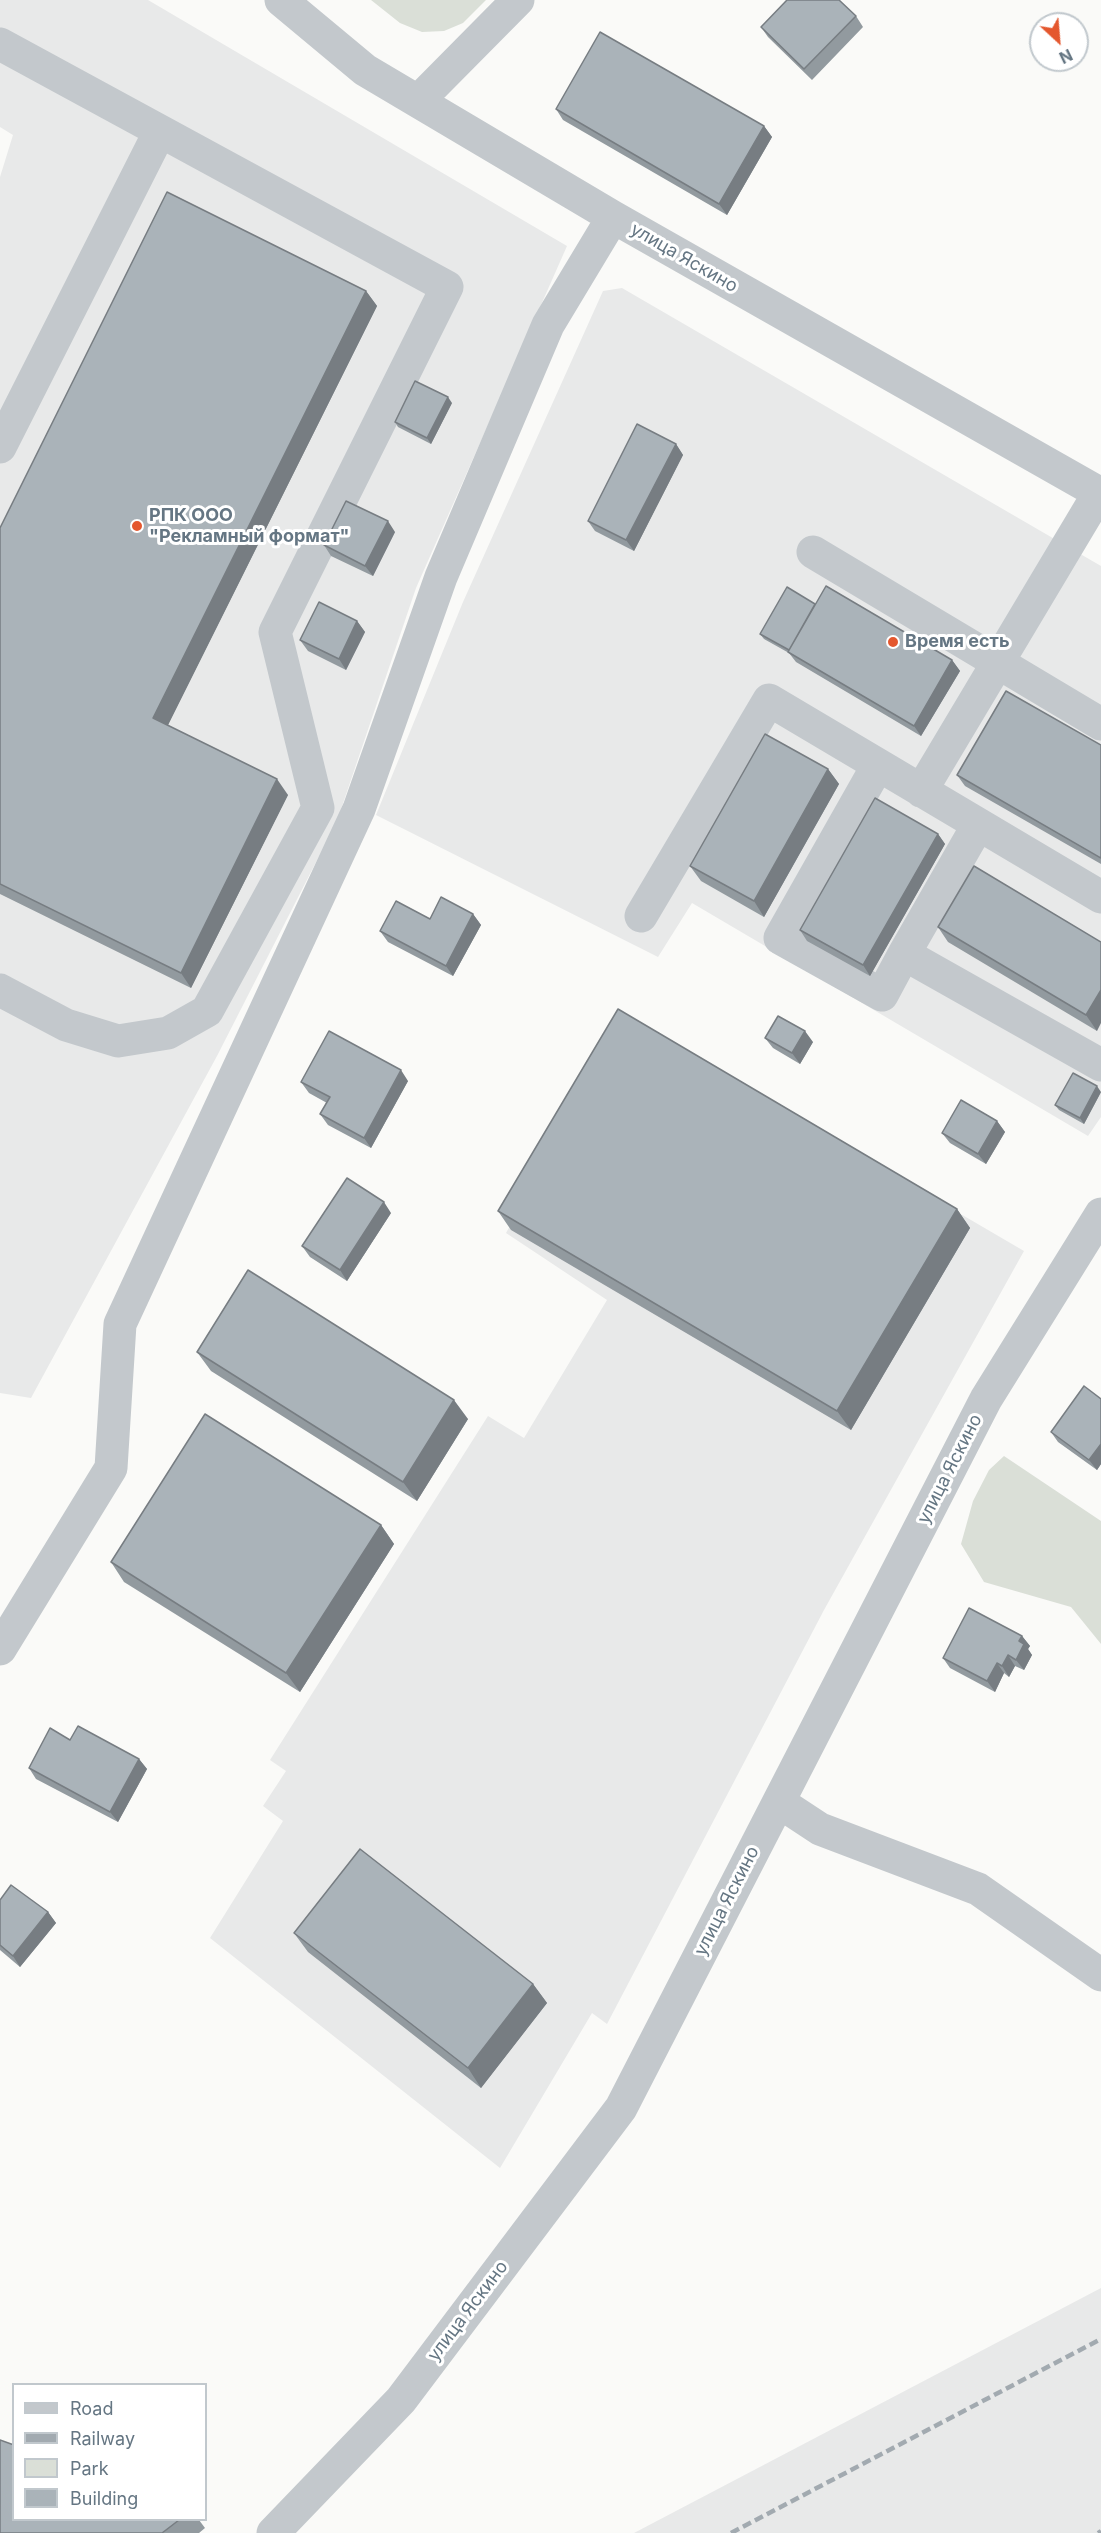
<!DOCTYPE html>
<meta charset="utf-8">
<style>
body{margin:0}
#map{position:relative;width:1101px;height:2533px;overflow:hidden;background:#fafaf8;font-family:Inter,sans-serif}
canvas{display:block}
.legend{position:absolute;left:12px;top:2383px;width:195px;height:138px;box-sizing:border-box;background:#fff;border:2px solid #c1c8cd;margin:0;padding:8px 10px;list-style:none;font-size:18px;color:#657683}
.legend li{display:flex;align-items:center;gap:12px;height:30px}
.legend b{width:30px;border:2px solid #c1c8cd}
.north{position:absolute;left:1029px;top:12px;width:60px;height:60px;box-sizing:border-box;background:#fff;border:2px solid #c1c8cd;border-radius:50%;rotate:154deg;font-size:16px;font-weight:700;line-height:24px;text-align:center;color:#657683}
.north::after{content:'';display:block;margin:auto;width:21px;height:27px;background:#e4572e;clip-path:polygon(50% 0,100% 100%,50% 72%,0 100%)}
</style>
<div id="map">
<canvas width="1101" height="2533"></canvas>
<ul class="legend">
<li><b style="height:8px;background:#c3c8cc"></b>Road</li>
<li><b style="height:8px;background:#a2aab0"></b>Railway</li>
<li><b style="height:16px;background:#dadfd7"></b>Park</li>
<li><b style="height:16px;background:#aab3b9"></b>Building</li>
</ul>
<div class="north">N</div>
</div>
<script>
const context = document.querySelector('canvas').getContext('2d');
context.lineJoin = 'round';
function fill(path, color) {
  context.fillStyle = color;
  context.fill(path, 'evenodd');
}
function toPath(rows) {
  const path = new Path2D();
  for (const r of rows) {
    path.moveTo(r[0], r[1]);
    for (let i = 2; i < r.length; i += 2) path.lineTo(r[i], r[i + 1]);
  }
  return path;
}
function stroke(path, color, width, dash) {
  context.strokeStyle = color;
  context.lineWidth = width;
  context.lineCap = dash ? 'butt' : 'round';
  context.setLineDash(dash || []);
  context.stroke(path);
}
function write(font, color, halo, rows, align = 'center') {
  context.font = font + ' Inter,sans-serif';
  context.lineWidth = 6;
  context.setLineDash([]);
  context.textBaseline = 'middle';
  context.strokeStyle = halo;
  context.fillStyle = color;
  for (const [text, x, y, turn = 0] of rows) {
    context.save();
    context.translate(x, y);
    context.rotate((+turn || 0) * Math.PI / 180);
    context.textAlign = isNaN(turn) ? turn : align;
    if (halo) context.strokeText(text, 0, 0);
    context.fillText(text, 0, 0);
    context.restore();
  }
}
const built = toPath([
 [0,0,148,0,567,246,416,588,337,821,217,1056,31,1398,0,1393,0,177,13,135,0,127],
 [622,288,1101,566,1101,1117,1088,1136,692,903,658,957,376,815,463,602,603,291],
 [625,1018,1024,1251,824,1610,607,2024,592,2013,500,2168,210,1938,283,1821,263,1806,286,1771,270,1760,488,1416,524,1438,607,1300,506,1233],
 [1101,2288,1101,2533,634,2533]
]);
const green = toPath([
 [371,0,486,0,463,23,444,31,422,32,400,23],
 [1004,1456,1101,1521,1101,1644,1071,1607,984,1582,961,1544,973,1501,989,1470]
]);
const minor = toPath([
 [281,0,365,70,613,217,1101,494],
 [0,44,447,287,275,632,318,808,207,1011,168,1033,118,1041,66,1025,0,990],
 [418,101,518,0],
 [0,447,160,131],
 [813,552,1101,724],
 [878,765,780,938,882,995,904,954,1101,1065],
 [921,791,1099,493],
 [641,916,769,700,1101,897],
 [904,954,978,825],
 [0,1649,111,1468,120,1324,359,809,441,577,548,325,613,217],
 [779,1802,820,1829,978,1889,1101,1975],
 [273,2533,401,2400,621,2108,986,1399,1101,1214]
]);
const rail = toPath([
 [731,2533,1101,2339],
 [1098,2533,1101,2531]
]);
const wall = toPath([
 [856,16,863,27,812,80,768,37,761,27],
 [556,109,764,126,772,137,727,215,563,120],
 [366,291,377,306,168,725,288,795,191,988,0,894,0,528],
 [452,403,431,444,398,427,395,422],
 [676,444,683,455,634,551,595,531,588,521],
 [395,532,373,576,331,556,324,545],
 [815,604,952,660,960,671,921,736,796,662,789,653,764,639,760,634],
 [357,621,365,632,346,670,308,651,300,640],
 [1101,745,1101,864,965,786,957,775],
 [828,769,839,784,764,917,701,881,690,866],
 [938,834,945,844,870,976,807,941,800,930],
 [473,914,481,925,453,976,388,942,380,931],
 [938,927,1101,942,1097,1031,948,942],
 [765,1038,813,1042,800,1064,773,1048],
 [408,1081,371,1148,328,1125,320,1114,327,1103,309,1093,301,1082],
 [1101,1092,1084,1124,1059,1110,1055,1105],
 [997,1121,1005,1132,986,1164,950,1143,942,1133],
 [957,1209,970,1228,851,1430,511,1230,498,1211],
 [391,1213,347,1281,310,1257,302,1246],
 [197,1352,468,1419,417,1501,211,1371],
 [1101,1399,1101,1464,1097,1470,1058,1442,1051,1432],
 [381,1525,394,1544,300,1692,124,1582,111,1562],
 [1022,1636,1030,1646,1028,1649,1032,1655,1024,1670,1015,1666,1009,1677,1004,1673,995,1692,950,1668,943,1658],
 [139,1759,147,1769,118,1822,36,1779,29,1768],
 [0,1900,48,1912,56,1923,20,1967,0,1950],
 [294,1933,533,1984,547,2003,481,2088,308,1952],
 [14,2520,199,2520,205,2528,199,2533,0,2533]
]);
const shadedWall = toPath([
 [764,126,772,137,727,215,719,204],
 [366,291,377,306,164,733,153,718],
 [448,397,452,403,431,444,427,438],
 [676,444,683,455,634,551,626,540],
 [388,521,395,532,373,576,365,566],
 [357,621,365,632,346,670,339,659],
 [952,660,960,671,921,736,914,726],
 [828,769,839,784,764,917,754,901],
 [277,779,288,795,191,988,181,973],
 [938,834,945,844,870,976,863,965],
 [473,914,481,925,453,976,446,966],
 [1101,990,1101,1023,1097,1031,1086,1015],
 [805,1031,813,1042,800,1064,792,1053],
 [401,1070,408,1081,371,1148,364,1138],
 [1097,1086,1101,1092,1084,1124,1080,1118],
 [997,1121,1005,1132,986,1164,978,1154],
 [384,1202,391,1213,347,1281,340,1270],
 [957,1209,970,1228,851,1430,837,1411],
 [454,1400,468,1419,417,1501,403,1482],
 [1101,1444,1101,1464,1097,1470,1089,1460],
 [381,1525,394,1544,300,1692,286,1673],
 [1022,1636,1030,1646,1028,1649,1032,1655,1024,1670,1016,1660,1019,1641],
 [1008,1655,1015,1666,1009,1677,1002,1666],
 [997,1663,1004,1673,995,1692,987,1681],
 [139,1759,147,1769,118,1822,110,1812],
 [48,1912,56,1923,20,1967,13,1956],
 [533,1984,547,2003,481,2088,468,2068]
]);
const building = toPath([
 [787,0,839,0,856,16,804,69,761,27,787,0],
 [600,32,764,126,719,204,556,109,600,32],
 [167,192,366,291,153,718,277,779,181,973,0,884,0,528,167,192],
 [415,381,448,397,427,438,395,422,415,381],
 [637,424,676,444,626,540,588,521,637,424],
 [346,501,388,521,365,566,324,545,346,501],
 [826,586,952,660,914,726,788,652,826,586],
 [787,587,815,604,789,650,760,634,787,587],
 [319,602,357,621,339,659,300,640,319,602],
 [1006,691,1101,745,1101,858,957,775,1006,691],
 [765,734,828,769,754,901,690,866,765,734],
 [875,798,938,834,863,965,800,930,875,798],
 [974,866,1101,942,1101,990,1086,1015,938,927,974,866],
 [441,897,473,914,446,966,380,931,396,901,430,919,441,897],
 [618,1009,957,1209,837,1411,498,1211,618,1009],
 [778,1016,805,1031,792,1053,765,1038,778,1016],
 [329,1031,401,1070,364,1138,320,1114,330,1097,301,1082,329,1031],
 [1073,1073,1097,1086,1080,1118,1055,1105,1073,1073],
 [961,1100,997,1121,978,1154,942,1133,961,1100],
 [347,1178,384,1202,340,1270,302,1246,347,1178],
 [248,1270,454,1400,403,1482,197,1352,248,1270],
 [1084,1386,1101,1399,1101,1444,1089,1460,1051,1432,1084,1386],
 [205,1414,381,1525,286,1673,111,1562,205,1414],
 [969,1608,1022,1636,1019,1641,1024,1644,1016,1660,1008,1655,1002,1666,997,1663,987,1681,943,1658,969,1608],
 [78,1726,139,1759,110,1812,29,1768,50,1728,70,1740,78,1726],
 [360,1849,533,1984,468,2068,294,1933,360,1849],
 [11,1885,48,1912,13,1956,0,1945,0,1900,11,1885],
 [0,2440,14,2445,14,2520,179,2520,162,2533,0,2533,0,2440]
]);
const markers = [
 [137,526,6,"#e4572e"],
 [893,642,6,"#e4572e"]
];
const streetNames = [
 ["улица Яскино",684,258,30],
 ["улица Яскино",950,1469,-63],
 ["улица Яскино",727,1901,-63],
 ["улица Яскино",468,2311,-53]
];
const poiNames = [
 ["РПК ООО",149,516],
 ["\"Рекламный формат\"",149,537],
 ["Время есть",905,642]
];
fill(built, '#e8e9e9');
fill(green, '#dadfd7');
stroke(minor, '#c3c8cc', 33);
stroke(rail, '#a2aab0', 4.5, [9, 4.5]);
fill(wall, '#929a9f');
fill(shadedWall, '#777d82');
fill(building, '#aab3b9');
stroke(building, '#777d82', 1.5);
for (const [x, y, r, color] of markers) {
  const dot = new Path2D();
  dot.arc(x, y, r, 0, 2 * Math.PI);
  context.fillStyle = color;
  context.fill(dot);
  stroke(dot, '#fff', 2);
}
write('18px', '#657683', '#fff', streetNames);
write('bold 18px', '#657683', '#fff', poiNames, 'left');
</script>
